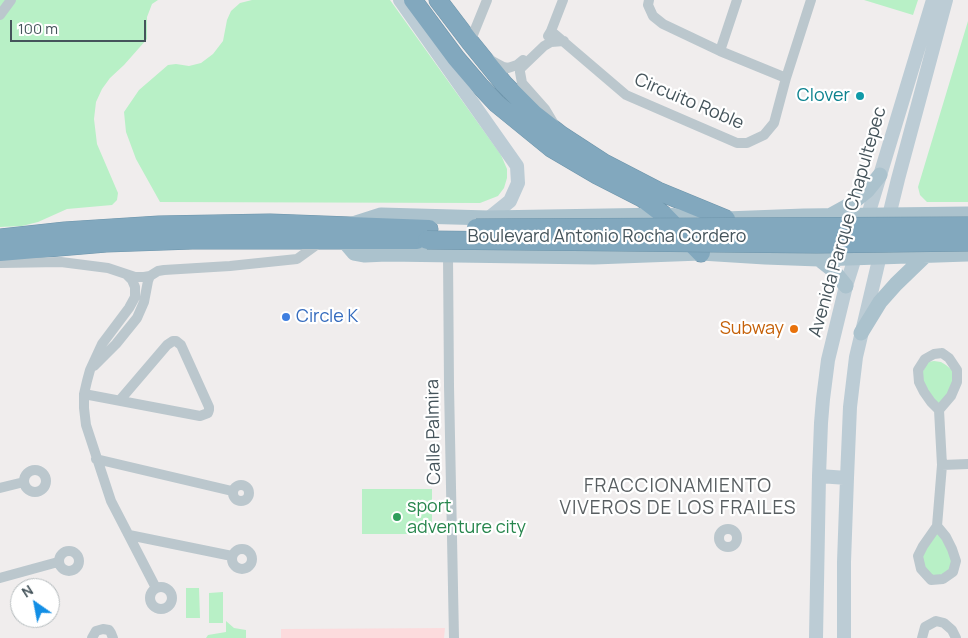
<!DOCTYPE html>
<style>
body{margin:0}
#map{position:relative;width:968px;height:638px;overflow:hidden;background:#f0eded;font-family:Manrope,sans-serif}
canvas{display:block}
.north{position:absolute;left:10px;top:578px;width:50px;height:50px;box-sizing:border-box;background:#fff;border:1px solid #b5bbbd;border-radius:50%;rotate:327deg;font-size:14px;font-weight:700;line-height:20px;text-align:center;color:#45545b}
.north::after{content:'';display:block;margin:auto;width:18px;height:22px;background:#128ee5;clip-path:polygon(50% 0,100% 100%,50% 72%,0 100%)}
.scale{position:absolute;left:10px;top:20px;width:136px;height:22px;box-sizing:border-box;border:2px solid #45545b;border-top:0;padding-left:6px;font-size:15px;line-height:18px;white-space:nowrap;color:#45545b;-webkit-text-stroke:4px #fff;paint-order:stroke}
</style>
<div id="map">
<canvas width="968" height="638"></canvas>
<div class="north">N</div>
<div class="scale">100 m</div>
</div>
<script>
const context = document.querySelector('canvas').getContext('2d');
context.lineJoin = 'round';
function fill(path, color) {
  context.fillStyle = color;
  context.fill(path, 'evenodd');
}
function toPath(rows) {
  const path = new Path2D();
  for (const r of rows) {
    if (r.length === 3) {
      path.moveTo(r[0] + r[2], r[1]);
      path.arc(r[0], r[1], r[2], 0, 2 * Math.PI);
      continue;
    }
    path.moveTo(r[0], r[1]);
    for (let i = 2; i < r.length; i += 2) path.lineTo(r[i], r[i + 1]);
  }
  return path;
}
function stroke(path, color, width, dash) {
  context.strokeStyle = color;
  context.lineWidth = width;
  context.lineCap = dash ? 'butt' : 'round';
  context.setLineDash(dash || []);
  context.stroke(path);
}
function write(font, color, halo, rows, align = 'center') {
  context.font = font + ' Manrope,sans-serif';
  context.lineWidth = 4.5;
  context.setLineDash([]);
  context.textBaseline = 'middle';
  context.strokeStyle = halo;
  context.fillStyle = color;
  for (const [text, x, y, turn = 0] of rows) {
    context.save();
    context.translate(x, y);
    context.rotate((+turn || 0) * Math.PI / 180);
    context.textAlign = isNaN(turn) ? turn : align;
    if (halo) context.strokeText(text, 0, 0);
    context.fillText(text, 0, 0);
    context.restore();
  }
}
const medical = toPath([
 [445,628,444,638,281,638,281,629]
]);
const green = toPath([
 [0,0,158,0,152,4,147,17,147,39,124,65,110,78,102,89,96,102,94,119,97,144,118,193,117,200,112,205,67,209,38,222,22,226,0,227],
 [252,0,390,0,501,155,507,169,507,178,504,188,498,196,480,203,160,202,136,159,126,132,124,112,139,90,168,65,176,64,189,66,201,63,213,54,223,41,227,20,231,11,240,3],
 [864,0,918,0,913,15],
 [968,21,968,202,927,202,920,195,918,187],
 [934,361,941,362,946,365,954,372,955,381,939,407,921,381,923,371,928,362],
 [362,489,432,489,432,534,362,534],
 [938,528,951,549,951,571,932,578,922,570,923,548],
 [186,588,199,588,200,618,186,618],
 [223,592,223,623,209,623,209,593],
 [226,621,234,628,246,630,246,638,206,638,208,635,226,632]
]);
const street = toPath([
 [649,0,648,5,653,16,663,24,720,51,786,78],
 [0,15,11,0],
 [551,31,626,95,737,143,747,143,764,135,774,123,786,78,811,0],
 [548,36,551,31,563,0],
 [470,42,487,0],
 [720,51,737,0],
 [490,60,503,67,508,68,517,65,523,60],
 [554,124,545,109,522,83,520,72,520,69,544,46,551,42,564,41],
 [448,255,449,386,454,638],
 [0,263,61,262,108,268,135,277,144,277,150,276,158,271,164,270,230,266,297,259,322,241],
 [127,275,132,280,135,287,135,297,129,308,102,344,90,370,87,381,84,394,84,408,86,425,111,501,156,588],
 [942,353,949,358,957,370,957,382,951,396,939,410,931,402,924,392,919,382,918,370,925,359,934,354,942,353],
 [94,366,116,344,137,318,144,302,148,281,150,276],
 [84,394,200,416,208,413,209,410,209,407,181,345,176,341,173,341,167,345,120,400],
 [96,459,232,491],
 [942,465,968,464],
 [35,481,11],
 [241,493,8],
 [0,488,24,482],
 [937,526,946,537,952,549,956,561,953,572,943,579,931,580,921,569,918,556,923,546,937,526],
 [937,526,942,465,939,410],
 [728,538,9],
 [129,535,232,556],
 [242,559,10],
 [69,561,10],
 [0,578,58,562],
 [161,598,11],
 [92,638,96,631,103,629,109,630,111,633,113,638],
 [922,638,925,627,936,621,944,623,952,630,956,638]
]);
const secondary = toPath([
 [400,0,517,166,518,183,510,201,489,218],
 [887,224,898,179,946,0],
 [865,225,933,0],
 [819,476,847,478],
 [816,638,819,476,821,423,823,399,828,360,846,286,858,248],
 [844,638,844,562,847,478,850,407,856,357,882,247]
]);
const primary = toPath([
 [831,215,851,204,867,191,880,175],
 [353,224,381,215,489,218,664,215,726,219,804,216,968,214],
 [343,240,354,253,365,255,387,254,594,257,701,253,765,257,819,259,968,254],
 [819,259,833,270,846,286],
 [861,333,880,302,896,284,926,255]
]);
const highway = toPath([
 [413,0,456,58,480,86,497,104,551,148,597,175,642,198,664,215,701,253],
 [438,0,470,42,504,84,534,114,561,135,604,163,658,191,726,219],
 [0,238,65,231,159,225,270,223,429,229],
 [0,252,106,243,192,240,417,240]
]);
const highwayBridge = toPath([
 [476,228,968,226],
 [427,240,817,244,968,242]
]);
const markers = [
 [860,96,5,"#0f9aa8"],
 [286,317,5,"#3f7fe0"],
 [794,329,5,"#e8710a"],
 [397,517,5,"#2e9e5b"]
];
const cultureNames = [
 ["Clover",850,96]
];
const streetNames = [
 ["Circuito Roble",689,102,23],
 ["Avenida Parque Chapultepec",848,222,-74],
 ["Boulevard Antonio Rocha Cordero",607,237],
 ["Calle Palmira",434,432,-91]
];
const shopNames = [
 ["Circle K",296,317]
];
const foodNames = [
 ["Subway",784,329]
];
const leisureNames = [
 ["sport",407,507],
 ["adventure city",407,528]
];
const neighbourhoodNames = [
 ["FRACCIONAMIENTO",678,487],
 ["VIVEROS DE LOS FRAILES",678,509]
];
fill(medical, '#fcdbdd');
fill(green, '#b8f0c6');
stroke(highway, '#6d94aa', 19);
stroke(street, '#bbc7cd', 10);
stroke(secondary, '#bcccd5', 14);
stroke(primary, '#abc2cd', 15);
stroke(highway, '#82a8be', 18);
stroke(highwayBridge, '#6d94aa', 19, []);
stroke(highwayBridge, '#82a8be', 18);
for (const [x, y, r, color] of markers) {
  const dot = new Path2D();
  dot.arc(x, y, r, 0, 2 * Math.PI);
  context.fillStyle = color;
  context.fill(dot);
  stroke(dot, '#fff', 2);
}
write('18px', '#0d838f', '#fff', cultureNames, 'right');
write('18px', '#45545b', '#fff', streetNames);
write('18px', '#366cbe', '#fff', shopNames, 'left');
write('18px', '#c56008', '#fff', foodNames, 'right');
write('18px', '#27864d', '#fff', leisureNames, 'left');
context.letterSpacing = '1px';
write('19px', '#595f62', '#fff', neighbourhoodNames);
context.letterSpacing = '0px';
</script>
